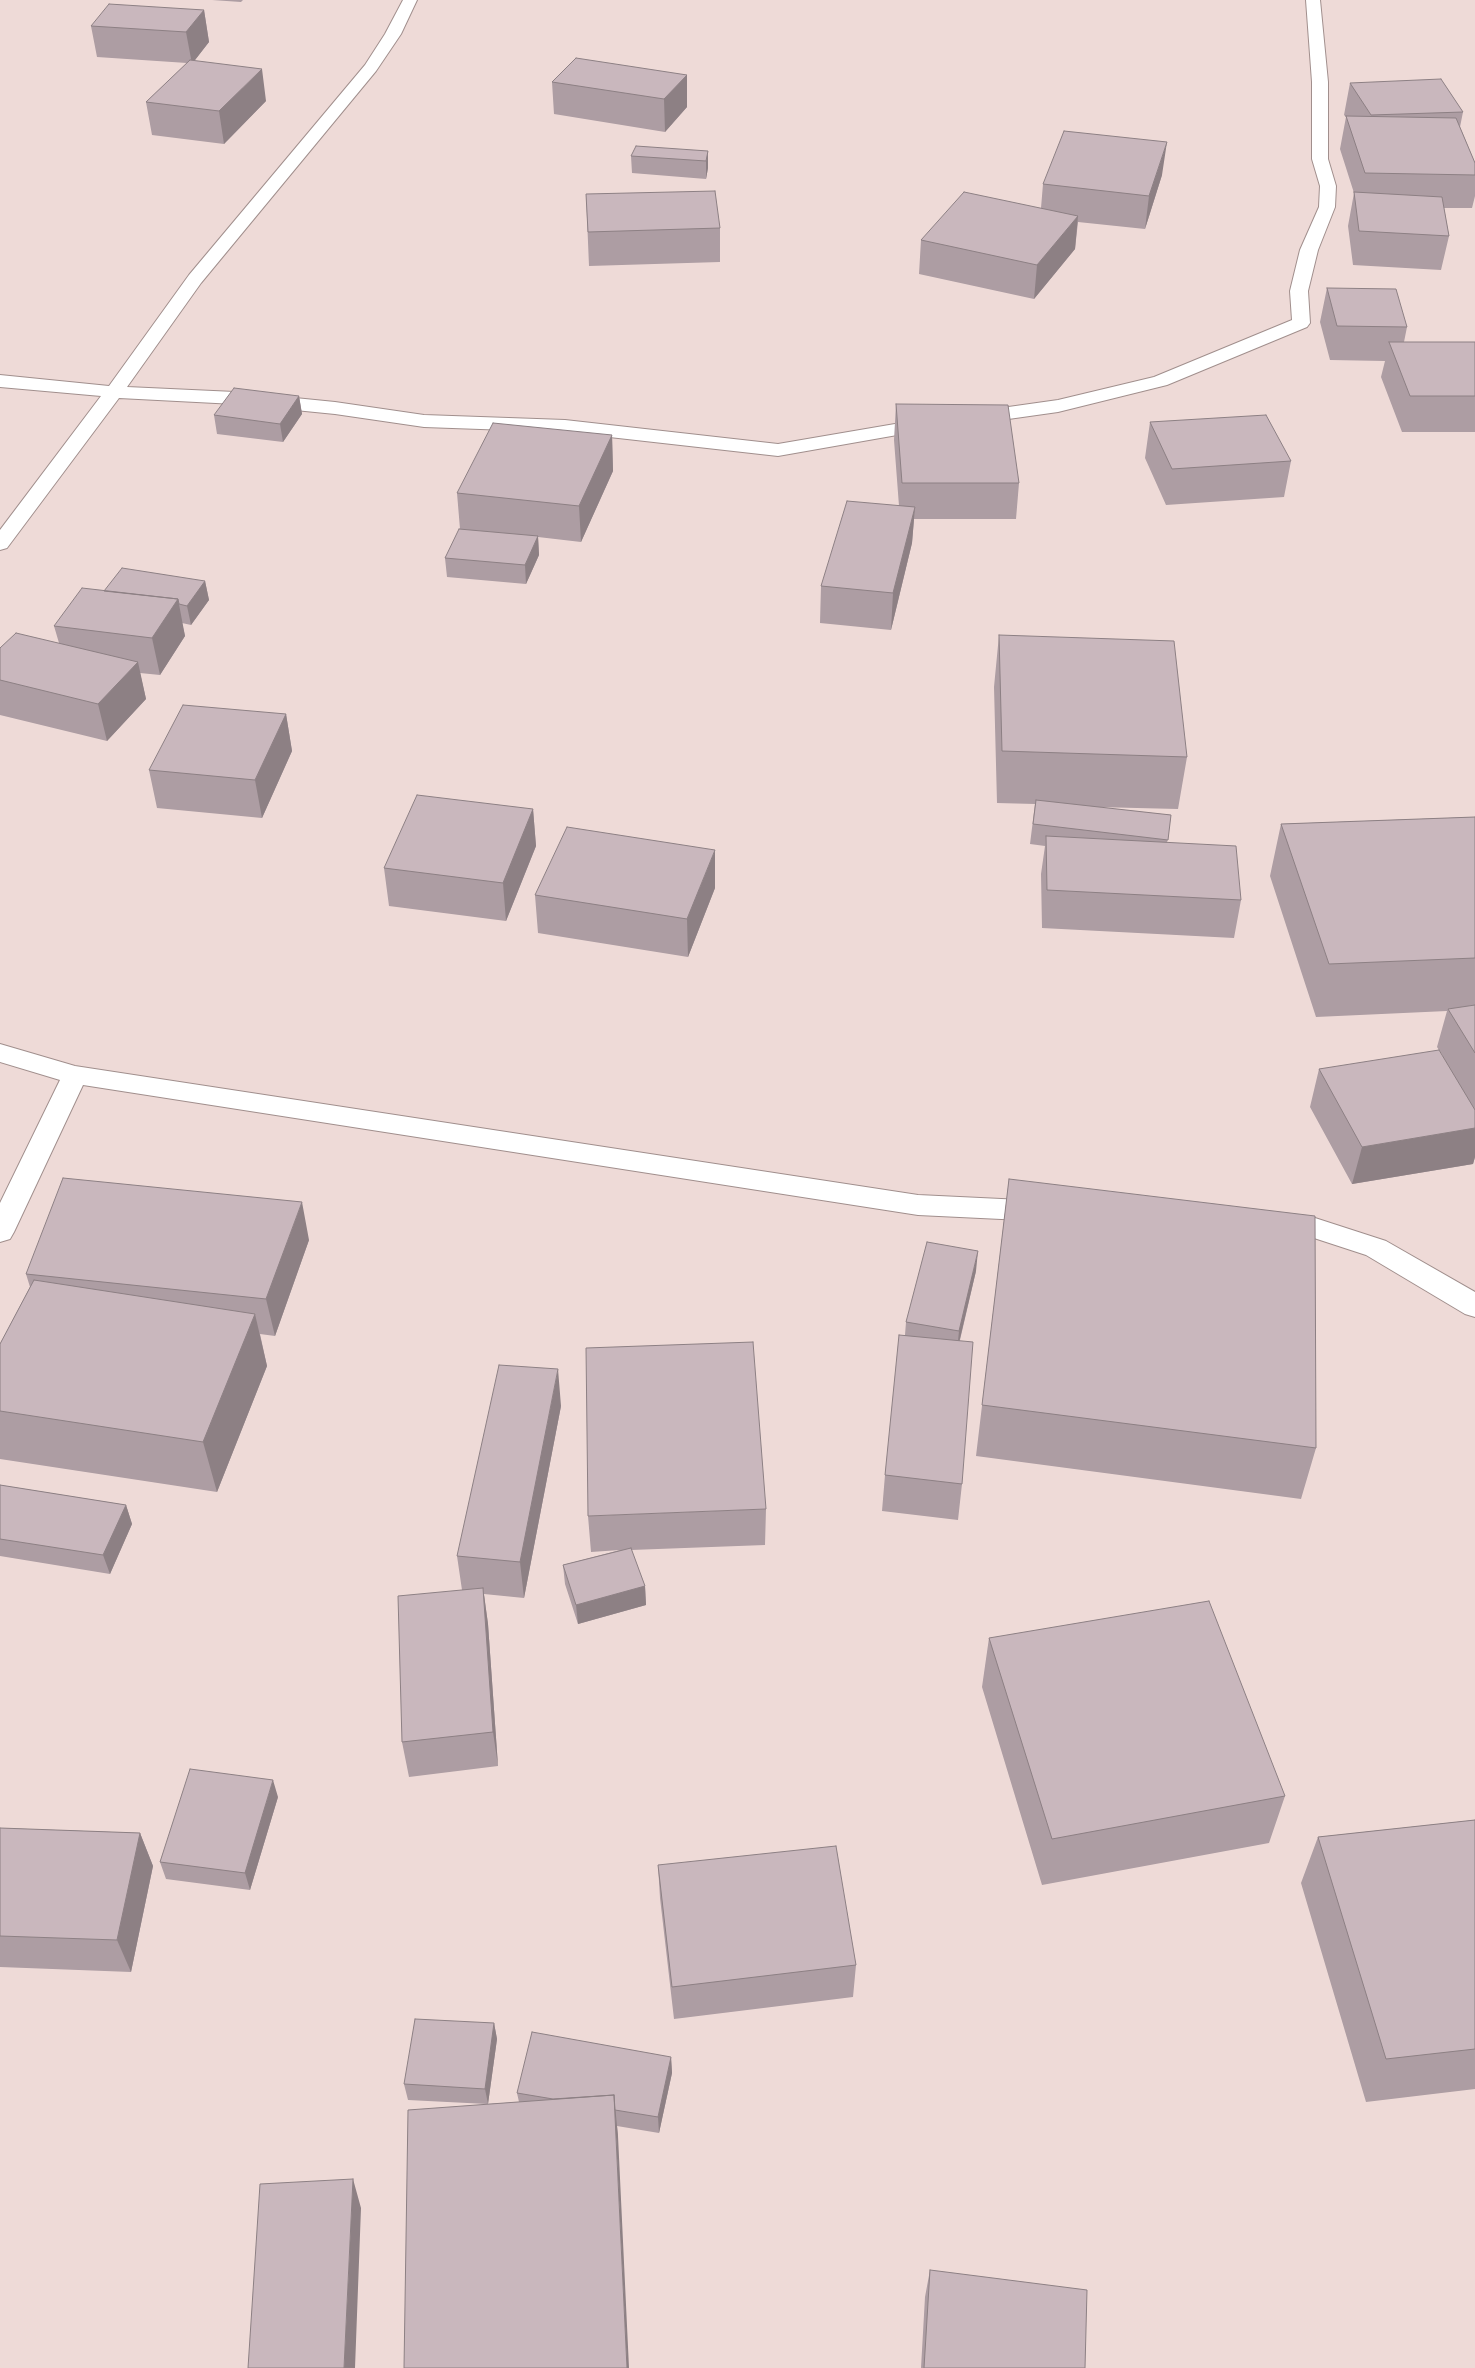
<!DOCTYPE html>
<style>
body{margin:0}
canvas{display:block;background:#eedad7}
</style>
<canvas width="1475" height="2368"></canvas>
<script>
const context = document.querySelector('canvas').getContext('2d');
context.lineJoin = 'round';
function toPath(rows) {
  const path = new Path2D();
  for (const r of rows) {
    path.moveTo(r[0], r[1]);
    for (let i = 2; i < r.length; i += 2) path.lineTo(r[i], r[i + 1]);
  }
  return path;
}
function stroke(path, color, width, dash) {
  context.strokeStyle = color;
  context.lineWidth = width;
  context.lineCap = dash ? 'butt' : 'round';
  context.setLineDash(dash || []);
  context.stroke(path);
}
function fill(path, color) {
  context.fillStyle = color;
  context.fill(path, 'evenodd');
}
const street = toPath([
 [403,0,417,0,401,34,376,71,201,283,127,387,235,392,335,402,424,415,565,420,778,444,930,418,937,420,940,424,937,428,778,456,565,432,424,427,335,414,235,404,119,398,7,548,0,550,0,530,101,396,0,387,0,375,109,386,189,275,365,65,385,34,403,0],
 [1306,0,1320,0,1328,82,1328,159,1336,186,1335,207,1318,250,1308,291,1310,323,1307,327,1167,385,1058,412,973,424,966,422,963,418,966,414,973,412,1058,400,1154,377,1292,320,1290,291,1300,250,1319,207,1320,186,1312,159,1312,82,1306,0],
 [0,1044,75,1066,918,1195,1043,1201,1053,1204,1057,1211,1053,1218,1043,1221,918,1215,83,1085,14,1232,10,1239,0,1242,0,1203,60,1080,0,1062,0,1044],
 [1278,1215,1315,1218,1386,1241,1475,1292,1475,1317,1465,1314,1366,1255,1314,1238,1278,1235,1268,1232,1264,1225,1268,1218,1278,1215]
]);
const wall = toPath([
 [212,0,243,0,241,2],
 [204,10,209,42,194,61,266,101,224,144,152,135,146,102,187,63,97,57,91,26],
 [687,75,687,107,665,132,554,114,552,82],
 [1350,83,1463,112,1460,127,1475,163,1475,196,1472,208,1444,208,1449,236,1441,270,1353,265,1348,226,1354,193,1340,149,1346,117,1344,115],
 [708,151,708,168,706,179,632,173,631,156],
 [1162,175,1145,229,1078,222,1075,249,1034,299,919,274,921,240,1041,208,1043,184],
 [586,194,720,228,720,262,589,266],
 [1327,288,1407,327,1404,342,1475,342,1475,432,1402,432,1381,377,1385,361,1330,360,1320,322],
 [299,396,302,414,283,442,217,434,214,415],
 [896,404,1019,483,1016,519,914,519,912,543,891,630,820,623,821,586,899,506,894,440],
 [1150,422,1291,461,1284,497,1166,505,1145,458],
 [612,435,613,471,581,542,538,537,539,555,526,584,447,577,445,558,460,529,457,493],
 [205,581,209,600,191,625,182,623,185,636,160,675,140,673,146,699,107,741,0,715,0,648,59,643,54,626,104,591],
 [999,635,1187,757,1178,809,1096,807,1171,815,1167,843,1241,900,1234,938,1042,928,1041,874,1045,846,1030,844,1035,804,997,803,994,687],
 [286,714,292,751,262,818,157,808,149,770],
 [533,809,536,846,506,921,389,906,384,868],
 [1475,817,1475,1157,1473,1164,1352,1184,1310,1107,1319,1069,1443,1056,1437,1047,1447,1011,1316,1017,1270,876,1281,824],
 [715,888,688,957,538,933,535,895],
 [1009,1179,1316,1448,1301,1499,976,1456],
 [309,1240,275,1336,260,1334,267,1366,217,1492,0,1459,0,1344,30,1287,26,1274],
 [976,1271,960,1340,962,1484,958,1520,882,1511,885,1475,905,1335,906,1322],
 [561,1406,524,1598,484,1594,488,1624,498,1766,409,1777,402,1742,462,1590,457,1556],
 [0,1485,126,1505,132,1524,110,1574,0,1556],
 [766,1509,765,1545,631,1550,645,1586,646,1605,578,1624,565,1584,563,1565,620,1550,591,1552,588,1516],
 [989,1638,1285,1796,1269,1843,1042,1885,982,1687],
 [278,1797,250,1890,166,1879,160,1862],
 [1475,1820,1475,2089,1366,2102,1301,1883,1318,1837],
 [0,1828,140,1833,153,1866,131,1972,0,1967],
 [658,1865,856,1965,853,1997,674,2019,660,1898],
 [494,2023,497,2039,488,2104,519,2102,517,2093,671,2057,672,2073,659,2133,617,2126,618,2136,487,2104,408,2100,404,2084],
 [930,2270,1085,2368,921,2368,925,2297]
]);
const shadedWall = toPath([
 [204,10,209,42,192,64,186,32],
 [262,69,266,101,224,144,219,111],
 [687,75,687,107,665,132,664,99],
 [1167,142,1162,175,1145,229,1149,196],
 [708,151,708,168,706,179,706,161],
 [1078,216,1075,249,1034,299,1037,265],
 [299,396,302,414,283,442,280,424],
 [612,435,613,471,581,542,579,506],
 [915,507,912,543,891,630,893,593],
 [538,536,539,555,526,584,525,565],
 [205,581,209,600,191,625,187,606],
 [178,599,185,636,160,675,152,638],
 [138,662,146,699,107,741,98,704],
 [286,714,292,751,262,818,255,780],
 [533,809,536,846,506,921,503,883],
 [715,850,715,888,688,957,687,919],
 [1475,1128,1475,1157,1473,1164,1352,1184,1362,1147],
 [302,1202,309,1240,275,1336,266,1299],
 [978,1251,976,1271,957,1351,959,1331],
 [255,1314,267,1366,217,1492,203,1442],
 [558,1369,561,1406,524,1598,520,1562],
 [126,1505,132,1524,110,1574,103,1555],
 [645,1586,646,1605,578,1624,576,1605],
 [483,1588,488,1624,498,1766,493,1732],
 [273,1780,278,1797,250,1890,245,1873],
 [140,1833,153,1866,131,1972,117,1940],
 [494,2023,497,2039,488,2104,485,2089],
 [671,2057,672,2073,659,2133,658,2117],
 [614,2095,618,2136,629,2368,627,2368],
 [353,2179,361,2208,355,2368,344,2368]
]);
const building = toPath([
 [109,4,204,10,186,32,91,26,109,4],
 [576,58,687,75,664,99,552,82,576,58],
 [190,60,262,69,219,111,146,102,190,60],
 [1441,79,1463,112,1371,115,1350,83,1441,79],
 [1346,116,1456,118,1475,163,1475,175,1365,173,1346,116],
 [1064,131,1167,142,1149,196,1043,184,1064,131],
 [636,146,708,151,706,161,631,156,636,146],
 [715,191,720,228,588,232,586,194,715,191],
 [964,192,1078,216,1037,265,921,240,964,192],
 [1354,192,1442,197,1449,236,1359,231,1354,192],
 [1327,288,1396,289,1407,327,1337,326,1327,288],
 [1389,342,1475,342,1475,396,1410,396,1389,342],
 [234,388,299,396,280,424,214,415,234,388],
 [896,404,1008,405,1019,483,902,483,896,404],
 [1266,415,1291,461,1172,469,1150,422,1266,415],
 [493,423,612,435,579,506,457,493,493,423],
 [847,501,915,507,893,593,821,586,847,501],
 [459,529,538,536,525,565,445,558,459,529],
 [122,568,205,581,187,606,179,604,178,599,104,591,122,568],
 [82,588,178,599,152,638,54,626,82,588],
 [16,633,138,662,98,704,0,680,0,648,16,633],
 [999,635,1174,641,1187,757,1002,751,999,635],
 [183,705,286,714,255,780,149,770,183,705],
 [417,795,533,809,503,883,384,868,417,795],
 [1036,800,1171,815,1168,840,1033,824,1036,800],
 [1475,817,1475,958,1329,964,1281,824,1475,817],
 [567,827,715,850,687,919,535,895,567,827],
 [1046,836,1236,846,1241,900,1047,890,1046,836],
 [1475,1005,1475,1053,1448,1009,1475,1005],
 [1439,1050,1475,1110,1475,1128,1362,1147,1319,1069,1439,1050],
 [63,1178,302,1202,266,1299,26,1274,63,1178],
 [1009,1179,1315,1216,1316,1448,982,1405,1009,1179],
 [927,1242,978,1251,959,1331,906,1322,927,1242],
 [34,1280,255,1314,203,1442,0,1411,0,1344,34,1280],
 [899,1335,973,1342,962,1484,885,1475,899,1335],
 [753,1342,766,1509,588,1516,586,1348,753,1342],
 [499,1365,558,1369,520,1562,457,1556,499,1365],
 [0,1485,126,1505,103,1555,0,1539,0,1485],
 [631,1548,645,1586,576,1605,563,1565,631,1548],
 [483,1588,493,1732,402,1742,398,1596,483,1588],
 [1209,1601,1285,1796,1052,1839,989,1638,1209,1601],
 [190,1769,273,1780,245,1873,160,1862,190,1769],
 [1475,1820,1475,2049,1386,2059,1318,1837,1475,1820],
 [0,1828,140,1833,117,1940,0,1936,0,1828],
 [836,1846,856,1965,672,1987,658,1865,836,1846],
 [415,2019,494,2023,485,2089,404,2084,415,2019],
 [532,2032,671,2057,658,2117,615,2110,614,2095,553,2099,517,2093,532,2032],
 [614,2095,627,2368,404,2368,408,2110,614,2095],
 [353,2179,344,2368,248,2368,260,2184,353,2179],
 [930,2270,1087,2290,1085,2368,924,2368,930,2270]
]);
stroke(street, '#a18f8d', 2);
fill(street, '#fff');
fill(wall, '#ad9da3');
fill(shadedWall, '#8d8084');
fill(building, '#c9b7bd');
stroke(building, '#8d8084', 1);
</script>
